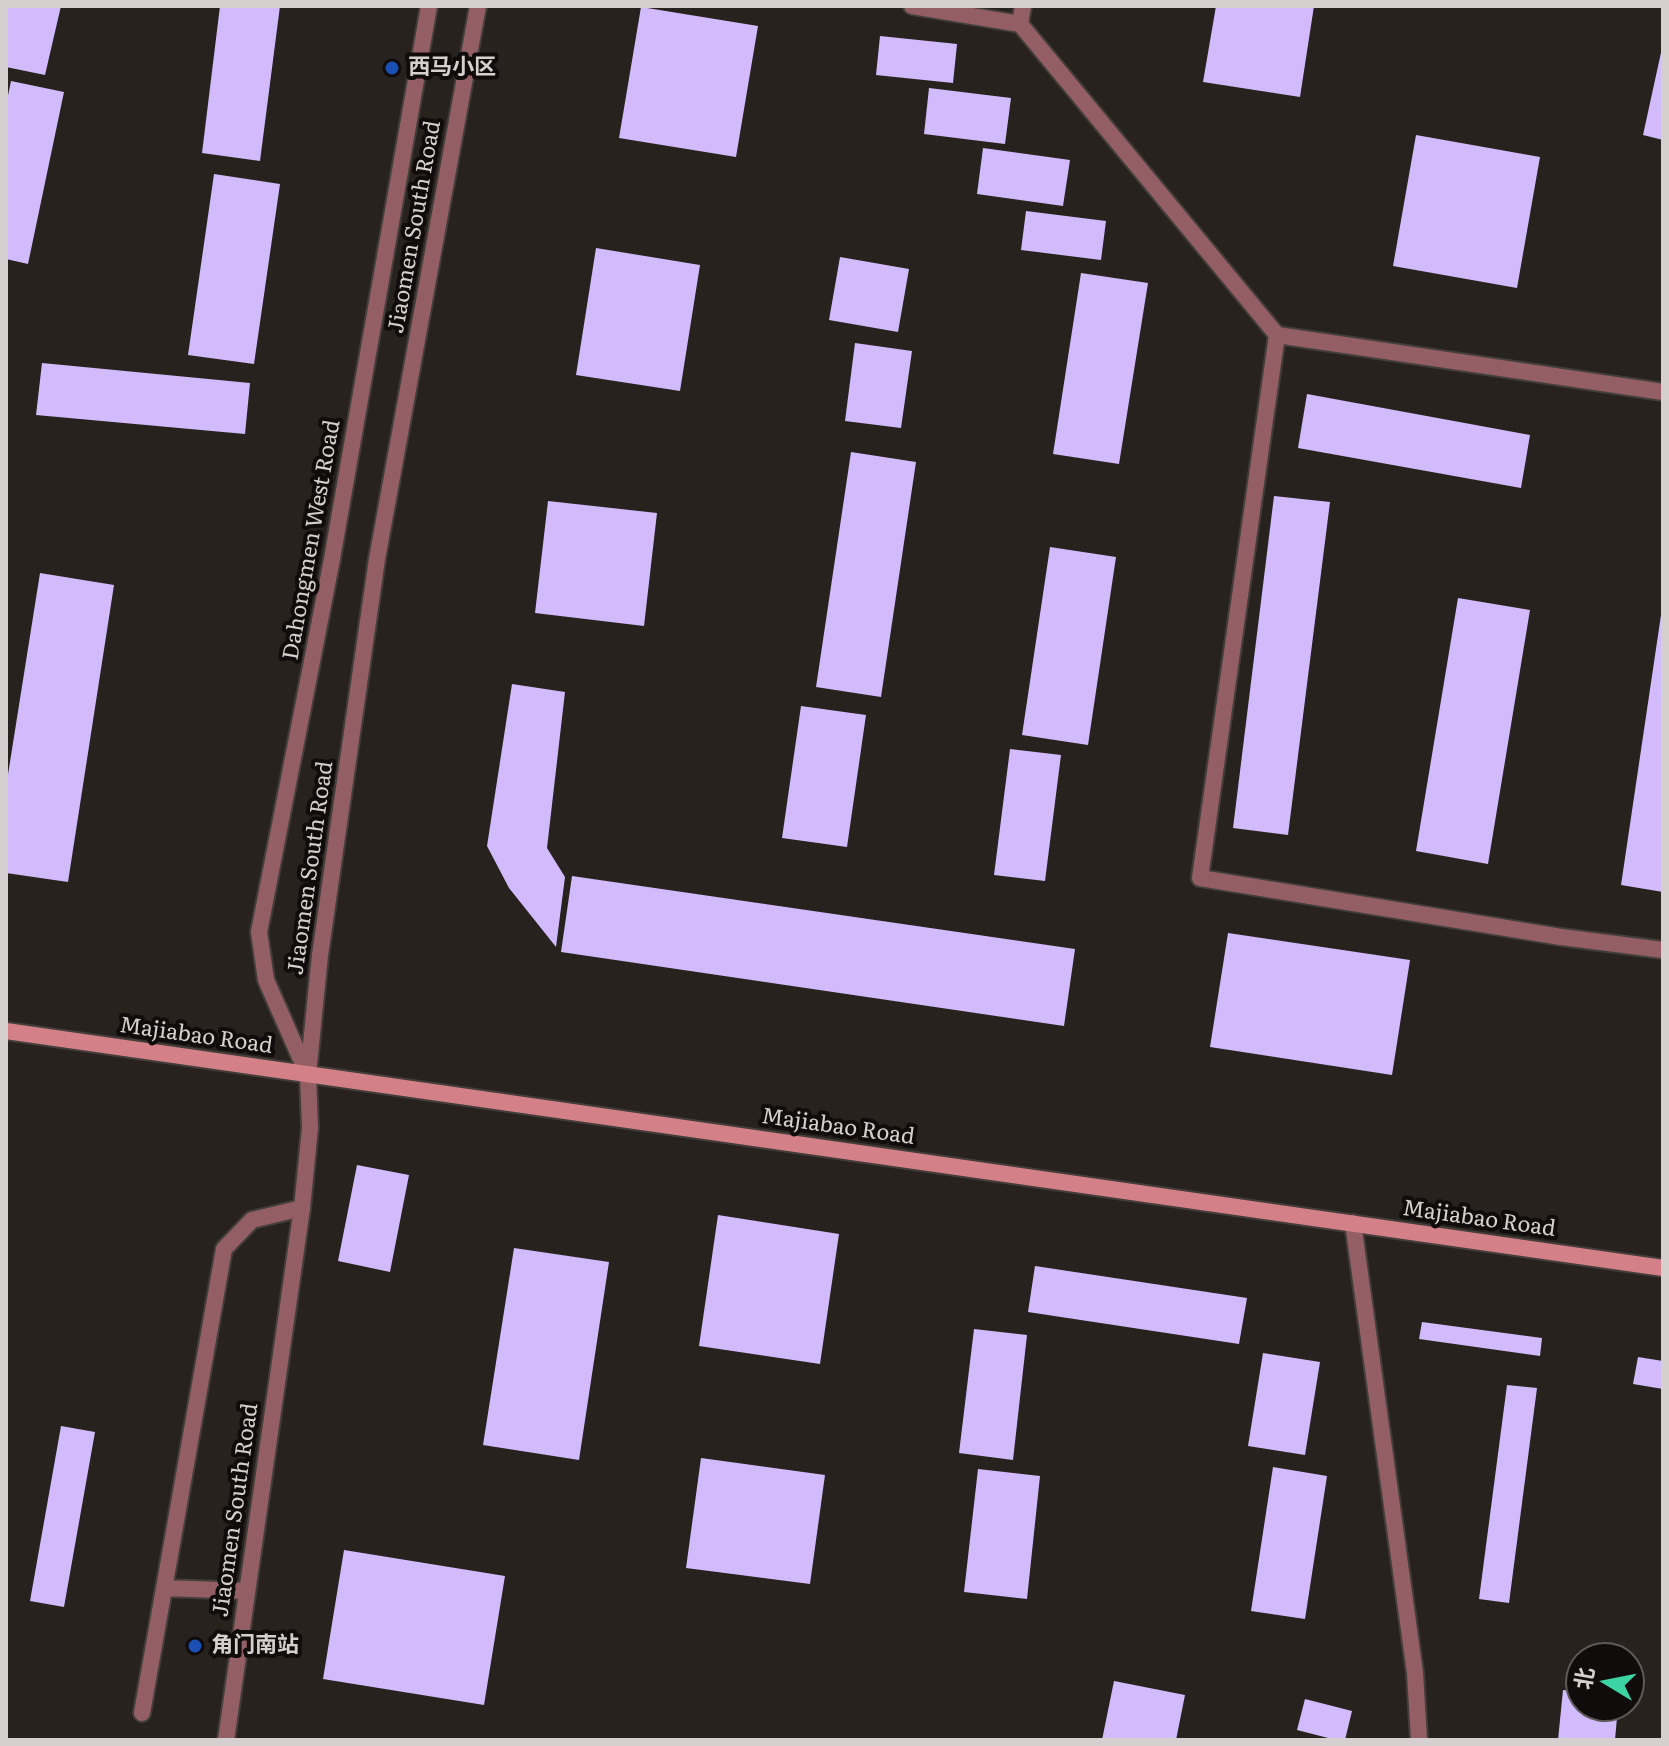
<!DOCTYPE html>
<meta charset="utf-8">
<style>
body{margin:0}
#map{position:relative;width:1669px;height:1746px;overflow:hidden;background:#28221f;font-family:Literata,"Noto Sans SC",serif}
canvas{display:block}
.frame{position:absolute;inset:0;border:8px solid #d5d0cf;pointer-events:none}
.north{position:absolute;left:1565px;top:1642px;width:80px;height:80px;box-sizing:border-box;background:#0f0c0b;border:2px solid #5e5a59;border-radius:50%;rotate:280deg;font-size:22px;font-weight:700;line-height:32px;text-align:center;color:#d5d0cf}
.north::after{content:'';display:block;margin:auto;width:28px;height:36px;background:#3dd4a3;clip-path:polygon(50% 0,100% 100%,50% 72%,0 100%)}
</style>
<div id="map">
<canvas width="1669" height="1746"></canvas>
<div class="frame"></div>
<div class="north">北</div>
</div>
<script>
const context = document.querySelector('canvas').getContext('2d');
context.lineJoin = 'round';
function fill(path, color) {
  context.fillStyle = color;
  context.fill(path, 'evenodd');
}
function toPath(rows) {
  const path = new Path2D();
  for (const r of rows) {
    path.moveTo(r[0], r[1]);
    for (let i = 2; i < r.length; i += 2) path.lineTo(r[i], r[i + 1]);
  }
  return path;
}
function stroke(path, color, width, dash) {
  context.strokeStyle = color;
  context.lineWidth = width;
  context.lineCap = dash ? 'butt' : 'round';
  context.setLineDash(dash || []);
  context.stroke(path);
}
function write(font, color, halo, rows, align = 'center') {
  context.font = font + ' Literata,"Noto Sans SC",serif';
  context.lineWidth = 8;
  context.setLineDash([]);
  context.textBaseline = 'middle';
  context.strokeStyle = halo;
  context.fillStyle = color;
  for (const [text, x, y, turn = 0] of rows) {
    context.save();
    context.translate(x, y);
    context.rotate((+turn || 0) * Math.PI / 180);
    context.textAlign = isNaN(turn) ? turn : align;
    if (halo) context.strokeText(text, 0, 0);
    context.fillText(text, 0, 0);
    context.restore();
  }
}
const building = toPath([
 [6,6,61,6,45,75,6,67],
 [220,6,280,6,260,161,202,153],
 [1216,6,1314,6,1300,97,1203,82],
 [641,7,758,26,736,157,619,138],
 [880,36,957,44,953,83,876,75],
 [1662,48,1663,48,1663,140,1643,135],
 [11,81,64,92,28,264,6,259,6,105],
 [929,88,1011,98,1005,144,924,134],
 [1416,135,1540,157,1517,288,1393,266],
 [983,148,1070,160,1063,206,977,194],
 [214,174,280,184,254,364,188,355],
 [1026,211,1106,221,1101,260,1021,250],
 [596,248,700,265,680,391,576,375],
 [840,257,909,269,898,332,829,320],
 [1081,273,1148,283,1119,464,1053,454],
 [855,343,912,351,901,428,845,421],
 [42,363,250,383,245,434,36,415],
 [1307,394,1530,435,1521,488,1298,448],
 [851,452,916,462,881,697,816,687],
 [1274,496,1330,502,1288,835,1233,828],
 [548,501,657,513,644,626,535,613],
 [1050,547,1116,557,1088,745,1022,735],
 [40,573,114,585,68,882,6,873,6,787],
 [1458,598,1530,610,1488,864,1416,851],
 [1661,615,1663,615,1663,892,1621,885],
 [512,684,565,692,547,848,565,877,556,947,509,888,487,846],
 [801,706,866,715,847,847,782,838],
 [1010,749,1061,755,1045,881,994,875],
 [572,876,1075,949,1064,1026,561,952],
 [1228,933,1410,960,1392,1075,1210,1047],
 [357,1165,409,1175,390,1272,338,1261],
 [718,1215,839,1234,820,1364,699,1346],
 [514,1248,609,1262,579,1460,483,1445],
 [1035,1266,1247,1298,1239,1344,1028,1312],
 [1422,1322,1542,1338,1540,1356,1419,1339],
 [974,1329,1027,1335,1013,1460,959,1453],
 [1263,1353,1320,1362,1305,1455,1248,1446],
 [1638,1357,1663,1361,1663,1389,1633,1384],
 [1507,1385,1537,1388,1509,1603,1479,1599],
 [61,1426,95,1432,64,1607,30,1601],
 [701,1458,825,1475,810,1584,686,1568],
 [1273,1467,1327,1476,1305,1619,1251,1611],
 [978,1469,1040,1476,1027,1599,964,1592],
 [344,1550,505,1576,484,1705,323,1679],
 [1114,1681,1185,1695,1176,1740,1102,1740],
 [1563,1690,1581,1692,1581,1706,1618,1706,1615,1740,1558,1740],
 [1305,1699,1352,1711,1345,1740,1336,1740,1297,1730]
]);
const service = toPath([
 [1353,1223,1415,1673,1419,1740],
 [164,1588,247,1591],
 [142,1713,224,1249,252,1220,302,1208]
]);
const minor = toPath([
 [912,6,1020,24,1277,335,1200,878,1561,937,1663,950],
 [1020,24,1023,6],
 [1277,335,1663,392]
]);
const tertiary = toPath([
 [307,1073,266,980,259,932,332,559,429,6],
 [226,1740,302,1208,310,1128,308,1074,320,955,377,559,478,6]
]);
const secondary = toPath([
 [6,1031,1663,1268]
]);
const markers = [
 [392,68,8,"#1a4fb4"],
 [195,1646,8,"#1a4fb4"]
];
const poiNames = [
 ["西马小区",408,68],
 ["角门南站",211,1646]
];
const streetNames = [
 ["Jiaomen South Road",415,227,-80],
 ["Dahongmen West Road",312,540,-80],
 ["Jiaomen South Road",311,868,-82],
 ["Majiabao Road",196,1036,8],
 ["Majiabao Road",838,1127,8],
 ["Majiabao Road",1479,1219,8],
 ["Jiaomen South Road",236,1510,-82]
];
fill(building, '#d2bbfd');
stroke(service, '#443e3b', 20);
stroke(minor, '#443e3b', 20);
stroke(tertiary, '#443e3b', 20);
stroke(secondary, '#443e3b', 20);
stroke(service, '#945f64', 16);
stroke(minor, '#945f64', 16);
stroke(tertiary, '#945f64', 16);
stroke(secondary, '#d48089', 16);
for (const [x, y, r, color] of markers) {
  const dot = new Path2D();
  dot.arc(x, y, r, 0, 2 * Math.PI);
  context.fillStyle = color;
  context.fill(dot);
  stroke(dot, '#0f0c0b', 3);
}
write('bold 22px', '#d5d0cf', '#0f0c0b', poiNames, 'left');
write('22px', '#d5d0cf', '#0f0c0b', streetNames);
</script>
